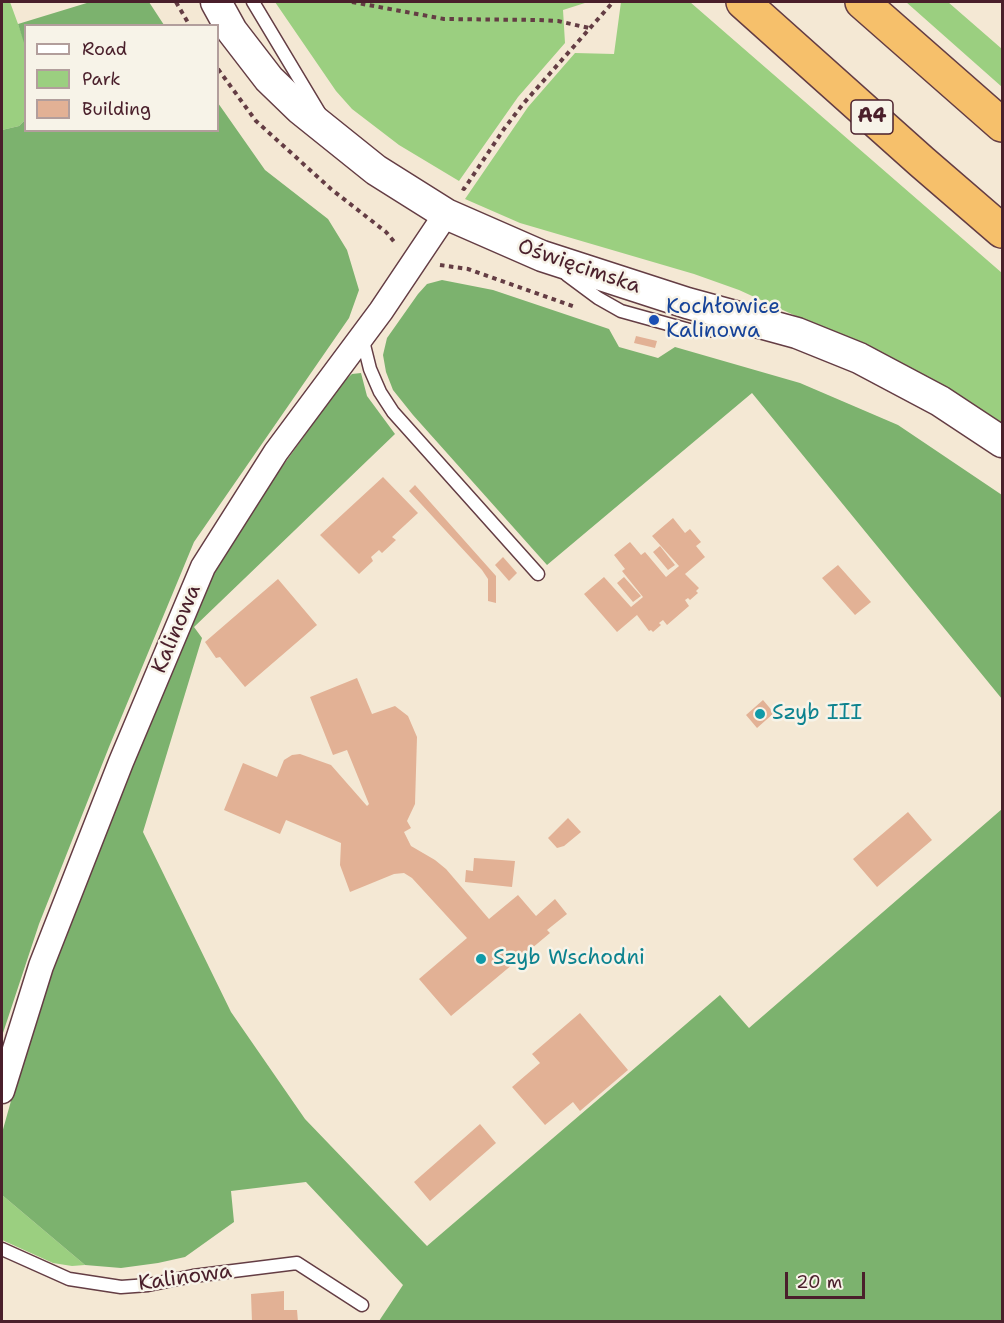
<!DOCTYPE html>
<meta charset="utf-8">
<style>
body{margin:0}
#map{position:relative;width:1004px;height:1323px;overflow:hidden;background:#f4e8d4;font-family:"Shantell Sans",sans-serif}
canvas{display:block}
.frame{position:absolute;inset:0;border:3px solid #4a1f2b;pointer-events:none}
.legend{position:absolute;left:24px;top:24px;width:195px;height:108px;box-sizing:border-box;background:#f7f3e8;border:2px solid #b29e9c;margin:0;padding:8px 10px;list-style:none;font-size:18px;color:#4a1f2b}
.legend li{display:flex;align-items:center;gap:12px;height:30px}
.legend b{width:30px;border:2px solid #b29e9c}
.scale{position:absolute;left:785px;top:1272px;width:80px;height:27px;box-sizing:border-box;border:3px solid #4a1f2b;border-top:0;padding-left:8px;font-size:18px;line-height:21px;white-space:nowrap;color:#4a1f2b;-webkit-text-stroke:4px #f7f3e8;paint-order:stroke}
</style>
<div id="map">
<canvas width="1004" height="1323"></canvas>
<div class="frame"></div>
<ul class="legend">
<li><b style="height:8px;background:#fff"></b>Road</li>
<li><b style="height:16px;background:#9bcf80"></b>Park</li>
<li><b style="height:16px;background:#e2b195"></b>Building</li>
</ul>
<div class="scale">20 m</div>
</div>
<script>
const context = document.querySelector('canvas').getContext('2d');
context.lineJoin = 'round';
function fill(path, color) {
  context.fillStyle = color;
  context.fill(path, 'evenodd');
}
function toPath(rows) {
  const path = new Path2D();
  for (const r of rows) {
    path.moveTo(r[0], r[1]);
    for (let i = 2; i < r.length; i += 2) path.lineTo(r[i], r[i + 1]);
  }
  return path;
}
function stroke(path, color, width, dash) {
  context.strokeStyle = color;
  context.lineWidth = width;
  context.lineCap = dash ? 'butt' : 'round';
  context.setLineDash(dash || []);
  context.stroke(path);
}
function write(font, color, halo, rows, align = 'center') {
  context.font = font + ' "Shantell Sans",sans-serif';
  context.lineWidth = 5;
  context.setLineDash([]);
  context.textBaseline = 'middle';
  context.strokeStyle = halo;
  context.fillStyle = color;
  for (const [text, x, y, turn = 0] of rows) {
    context.save();
    context.translate(x, y);
    context.rotate((+turn || 0) * Math.PI / 180);
    context.textAlign = isNaN(turn) ? turn : align;
    if (halo) context.strokeText(text, 0, 0);
    context.fillText(text, 0, 0);
    context.restore();
  }
}
const green = toPath([
 [2,2,10,2,26,46,25,120,19,126,2,130],
 [275,2,588,2,563,10,565,43,518,97,459,181,399,145,352,109,336,91],
 [621,2,690,2,1002,273,1002,426,899,363,739,290,694,274,520,223,465,199,528,107,575,53,614,54],
 [906,2,948,2,1002,49,1002,87],
 [2,1195,85,1265,72,1266,53,1263,2,1240]
]);
const forest = toPath([
 [90,2,149,2,164,25,26,26,25,46,18,24],
 [218,103,265,170,328,219,347,250,359,290,349,318,194,542,109,747,39,924,2,1036,2,130,19,126,25,120,26,130,218,130],
 [442,280,493,290,609,329,619,347,658,358,675,347,800,383,898,425,1002,495,1002,699,752,393,547,565,413,415,393,390,386,372,383,355,387,338,418,294,427,284],
 [361,373,367,396,395,434,194,627,202,638,143,832,231,1012,305,1119,427,1246,720,995,749,1028,1002,809,1002,1321,379,1321,403,1285,306,1182,231,1191,234,1222,185,1257,158,1263,121,1268,85,1265,2,1195,2,1133,48,969,213,563,343,382,352,374]
]);
const building = toPath([
 [636,336,657,341,655,348,634,343],
 [383,477,418,513,392,537,396,540,382,553,379,550,371,557,373,561,359,574,320,535],
 [415,485,496,576,496,603,488,601,488,579,482,570,409,491],
 [673,518,685,533,690,529,701,542,696,546,705,557,685,574,699,588,696,591,698,593,690,600,688,598,685,600,689,606,667,625,663,620,659,623,661,625,653,632,651,630,649,631,637,615,617,632,584,594,604,577,631,607,643,597,622,571,625,569,614,555,630,542,641,555,645,552,666,577,679,566,652,536],
 [660,546,675,565,668,570,653,552],
 [503,557,517,573,509,581,495,565],
 [838,565,871,602,855,615,822,578],
 [624,577,641,596,633,602,617,583],
 [278,579,317,625,245,687,220,657,216,658,205,642],
 [357,678,372,714,395,706,408,716,417,737,415,804,407,821,411,828,404,832,411,846,435,860,446,869,489,919,518,895,536,916,555,899,567,914,547,930,550,933,451,1016,419,979,467,938,412,878,404,873,394,874,350,892,340,865,341,843,286,820,280,834,224,810,243,763,277,777,284,760,292,755,300,754,331,765,367,806,369,804,347,750,333,755,310,697],
 [763,700,774,713,757,728,746,715],
 [908,812,932,840,877,887,853,859],
 [568,818,581,832,564,846,557,848,548,838],
 [474,858,515,861,512,887,465,882,466,870,473,871],
 [580,1013,628,1070,580,1111,573,1102,545,1125,512,1087,540,1063,532,1054],
 [480,1124,496,1143,430,1201,414,1182],
 [284,1291,284,1310,297,1310,298,1322,252,1322,251,1294]
]);
const path = toPath([
 [176,2,190,26],
 [352,2,444,19,538,20,558,21,589,28],
 [218,69,256,121,331,189,386,232,396,244],
 [462,188,464,189,504,129,523,104,613,2],
 [440,265,468,269,575,307]
]);
const service = toPath([
 [253,2,319,112],
 [567,275,598,298,621,311,693,331,723,330,739,326],
 [362,337,370,369,380,392,393,412,538,574],
 [2,1249,69,1279,121,1287,148,1285,193,1276,297,1263,362,1305]
]);
const minor = toPath([
 [2,1091,41,966,121,762,203,567,276,452,381,311,446,214]
]);
const tertiary = toPath([
 [216,2,232,31,269,79,300,109,376,170,446,214,542,256,687,303,797,333,859,358,940,401,1002,442]
]);
const motorway = toPath([
 [743,2,922,162,1002,231],
 [862,2,1002,125]
]);
const markers = [
 [654,320,6,"#1a4fb4"],
 [760,714,6,"#0f9aa8"],
 [481,959,6,"#0f9aa8"]
];
const shields = [
 [872,117,42]
];
const shieldNames = [
 ["A4",872,117]
];
const streetNames = [
 ["Oświęcimska",579,267,19],
 ["Kalinowa",177,629,-67],
 ["Kalinowa",185,1278,-8]
];
const transitNames = [
 ["Kochłowice",666,308],
 ["Kalinowa",666,332]
];
const cultureNames = [
 ["Szyb III",772,714],
 ["Szyb Wschodni",493,959]
];
fill(green, '#9bcf80');
fill(forest, '#7cb26e');
fill(building, '#e2b195');
stroke(service, '#643d44', 15);
stroke(minor, '#643d44', 27);
stroke(tertiary, '#643d44', 33);
stroke(motorway, '#643d44', 36);
stroke(path, '#643d44', 4, [4.5, 4.5]);
stroke(service, '#fff', 12);
stroke(minor, '#fff', 24);
stroke(tertiary, '#fff', 30);
stroke(motorway, '#f6c06b', 33);
for (const [x, y, r, color] of markers) {
  const dot = new Path2D();
  dot.arc(x, y, r, 0, 2 * Math.PI);
  context.fillStyle = color;
  context.fill(dot);
  stroke(dot, '#f7f3e8', 2);
}
for (const [x, y, w] of shields) {
  const box = new Path2D();
  box.roundRect(x - w / 2, y - 17, w, 34, 4.5);
  context.fillStyle = '#f7f3e8';
  context.fill(box);
  stroke(box, '#4a1f2b', 1.5);
}
write('bold 20px', '#4a1f2b', null, shieldNames);
write('21px', '#4a1f2b', '#f7f3e8', streetNames);
write('21px', '#164399', '#f7f3e8', transitNames, 'left');
write('21px', '#0d838f', '#f7f3e8', cultureNames, 'left');
</script>
